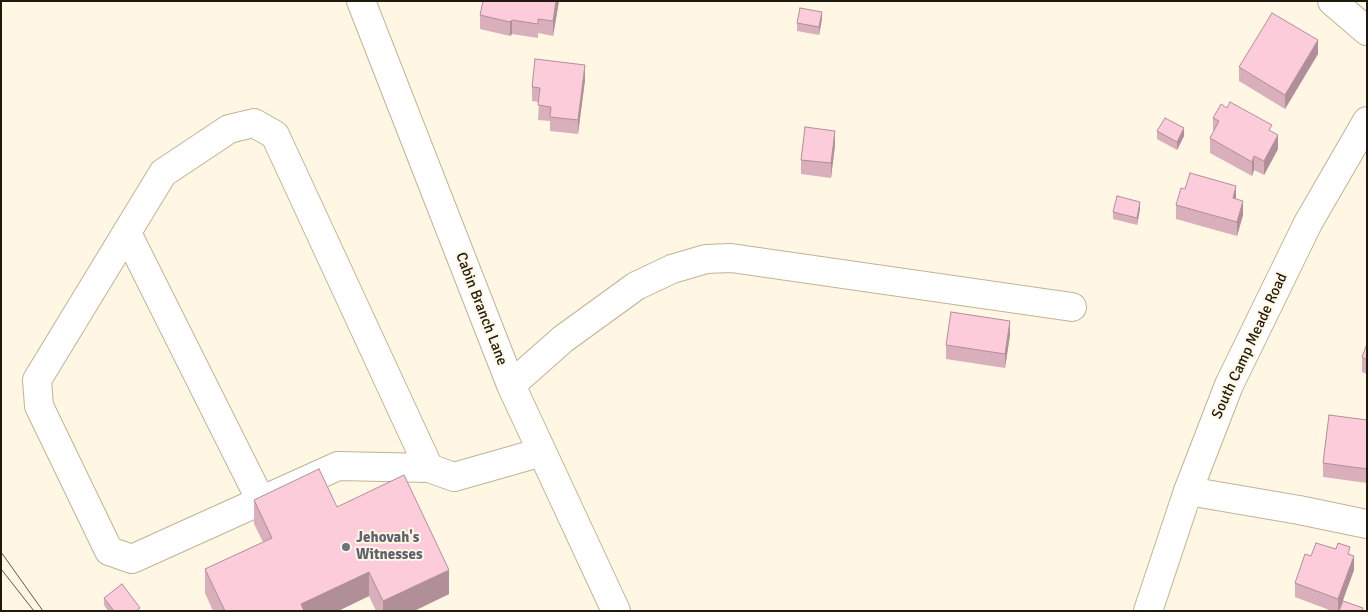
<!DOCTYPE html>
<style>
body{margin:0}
#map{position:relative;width:1368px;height:612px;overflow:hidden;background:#fff6e3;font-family:Signika,sans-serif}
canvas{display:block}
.frame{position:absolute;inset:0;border:2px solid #1f1a0e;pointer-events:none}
</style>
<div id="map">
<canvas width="1368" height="612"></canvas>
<div class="frame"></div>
</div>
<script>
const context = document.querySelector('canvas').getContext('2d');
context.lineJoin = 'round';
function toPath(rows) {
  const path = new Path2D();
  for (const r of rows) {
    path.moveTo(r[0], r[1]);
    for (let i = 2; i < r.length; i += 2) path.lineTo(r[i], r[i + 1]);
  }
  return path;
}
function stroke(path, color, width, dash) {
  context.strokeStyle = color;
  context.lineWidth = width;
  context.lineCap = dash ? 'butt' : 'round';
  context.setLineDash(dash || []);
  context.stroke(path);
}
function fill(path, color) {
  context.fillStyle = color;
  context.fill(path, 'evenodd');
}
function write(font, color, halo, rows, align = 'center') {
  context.font = font + ' Signika,sans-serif';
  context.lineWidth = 4;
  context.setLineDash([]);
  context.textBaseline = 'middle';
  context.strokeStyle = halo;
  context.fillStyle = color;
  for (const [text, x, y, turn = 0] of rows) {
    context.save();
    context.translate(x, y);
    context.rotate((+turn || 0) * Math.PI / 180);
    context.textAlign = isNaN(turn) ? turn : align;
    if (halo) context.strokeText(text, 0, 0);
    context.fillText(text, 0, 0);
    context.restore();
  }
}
const minor = toPath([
 [361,1,511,385,616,611],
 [1332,1,1367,31],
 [127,233,261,501],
 [511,385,563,339,636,286,672,269,706,259,731,258,1072,307],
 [429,468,338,466,132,559,109,551,39,406,37,380,163,173,229,129,254,123,275,135,429,468,454,477,542,452],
 [1188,491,1299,510,1367,524]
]);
const major = toPath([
 [1148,611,1188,491,1229,385,1308,223,1367,121]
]);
const tram = toPath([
 [1,552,43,611],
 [1,569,34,611]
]);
const wall = toPath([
 [483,1,559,1,553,36,538,33,538,38,512,34,510,36,480,29,480,15],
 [822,19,819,35,797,31,797,23],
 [1318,54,1285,109,1239,81,1239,67],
 [585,80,578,134,550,131,550,121,538,120,539,102,532,101,532,87],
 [1227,108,1272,132,1278,149,1264,175,1254,170,1252,176,1210,153,1210,138,1213,132,1213,118],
 [1157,131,1184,136,1177,150,1157,139],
 [835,145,831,178,801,174,801,160],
 [1236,199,1243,215,1237,236,1176,219,1176,205],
 [1140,209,1137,225,1113,219,1113,212],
 [1010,335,1005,368,946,359,946,345],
 [1367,344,1367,374,1362,372,1362,357],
 [1367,420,1367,483,1323,477,1323,463],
 [254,500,337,507,449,594,414,611,376,611,369,596,338,611,213,611,205,593,205,569,263,542,254,524],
 [1350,554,1354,570,1339,611,1332,611,1295,597,1295,583],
 [104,598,140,611,108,611,104,605]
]);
const shadedWall = toPath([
 [556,1,559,1,553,36,553,21],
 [822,12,822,19,819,35,819,27],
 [512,20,512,34,510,36,510,22],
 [1318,40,1318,54,1285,109,1285,95],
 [585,65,585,80,578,134,578,120],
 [1184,128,1184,136,1177,150,1177,142],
 [835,131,835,145,831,178,831,163],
 [1278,135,1278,149,1264,175,1264,161],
 [1254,156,1254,170,1252,176,1252,162],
 [1236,186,1236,200,1233,198],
 [1243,201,1243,215,1237,236,1237,222],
 [1140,202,1140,209,1137,225,1137,218],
 [1010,321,1010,335,1005,368,1005,354],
 [1354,556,1354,570,1339,611,1338,611,1338,599],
 [449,570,449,594,414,611,383,611,383,601],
 [369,572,369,596,338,611,301,611,301,604]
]);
const building = toPath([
 [483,1,556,1,553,21,538,19,538,24,512,20,510,22,480,15,483,1],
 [800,8,822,12,819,27,797,23,800,8],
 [1272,13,1318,40,1285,95,1239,67,1272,13],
 [535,59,585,65,578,120,550,117,551,107,538,105,540,88,532,87,535,59],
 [1230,102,1272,125,1269,130,1278,135,1264,161,1254,156,1252,162,1210,138,1219,121,1213,118,1221,104,1227,108,1230,102],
 [1165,118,1184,128,1177,142,1157,131,1165,118],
 [805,127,835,131,831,163,801,160,805,127],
 [1190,173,1236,186,1233,198,1243,201,1237,222,1176,205,1181,188,1185,189,1190,173],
 [1117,196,1140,202,1137,218,1113,212,1117,196],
 [951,312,1010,321,1005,354,946,345,951,312],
 [1367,344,1367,360,1362,357,1367,344],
 [1329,415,1367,420,1367,469,1323,463,1329,415],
 [319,469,337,507,404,475,449,570,383,601,369,572,301,604,304,611,225,611,205,569,272,538,254,500,319,469],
 [1316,543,1336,549,1338,543,1350,547,1348,554,1354,556,1338,599,1295,583,1305,554,1311,556,1316,543],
 [122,584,140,608,136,611,114,611,104,598,122,584],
 [1343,601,1363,608,1362,611,1339,611,1343,601]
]);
const markers = [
 [346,547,5,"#6b7280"]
];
const streetNames = [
 ["Cabin Branch Lane",481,309,69],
 ["South Camp Meade Road",1250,346,-65]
];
const worshipNames = [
 ["Jehovah's",356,538],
 ["Witnesses",356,555]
];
stroke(minor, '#c1b395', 30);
stroke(major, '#c1b395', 30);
stroke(minor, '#fff', 28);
stroke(major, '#fff', 28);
stroke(tram, '#5e584a', 1);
fill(wall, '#d9afbc');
fill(shadedWall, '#b08f99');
fill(building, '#fcccdb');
stroke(building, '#b08f99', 1);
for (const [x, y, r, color] of markers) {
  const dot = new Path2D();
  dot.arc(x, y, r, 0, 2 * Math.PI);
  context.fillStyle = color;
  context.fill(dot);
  stroke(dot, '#fff6e3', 2);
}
write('15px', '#1f1a0e', '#fff6e3', streetNames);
write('bold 15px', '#5b616d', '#fff6e3', worshipNames, 'left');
</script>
